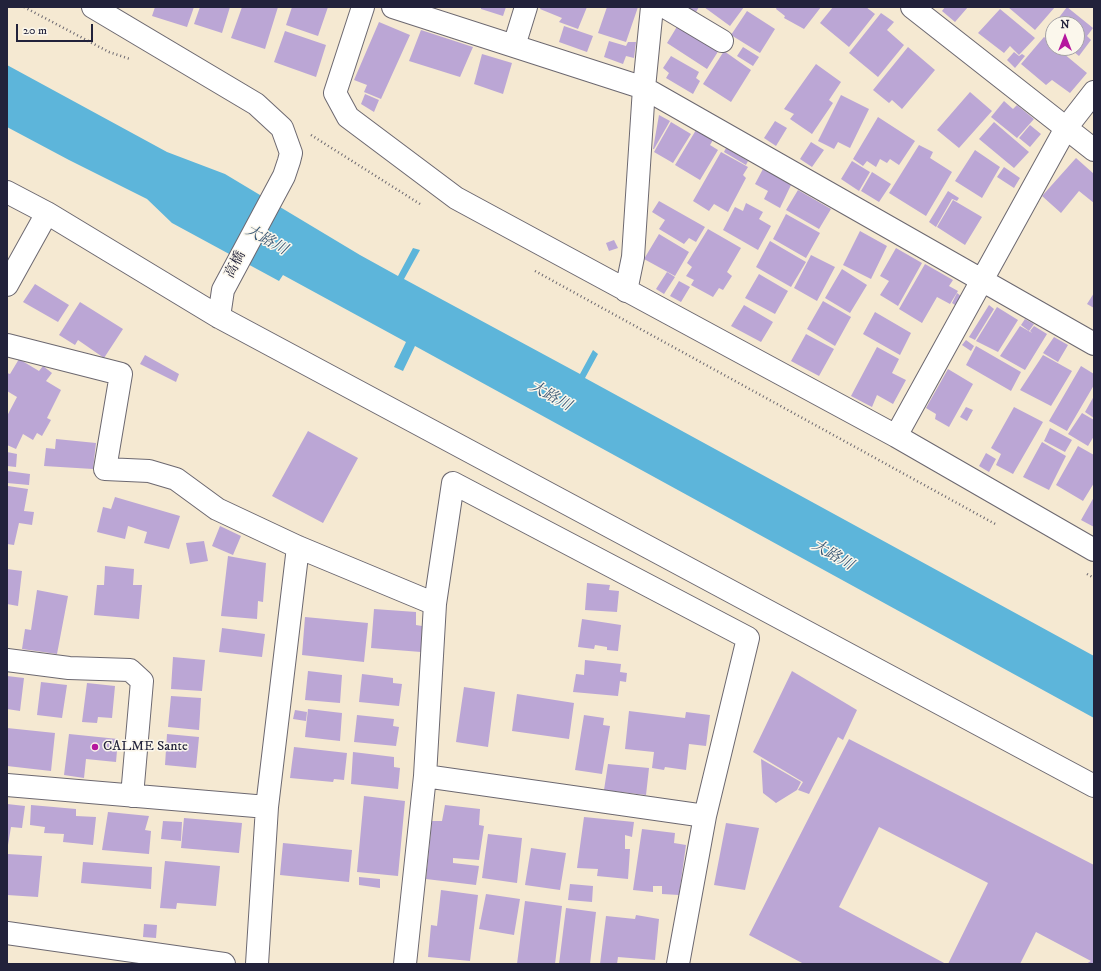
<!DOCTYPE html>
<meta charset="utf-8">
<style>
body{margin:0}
#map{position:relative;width:1101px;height:971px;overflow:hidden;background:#f5e9d2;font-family:"IM FELL DW Pica",serif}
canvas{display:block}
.frame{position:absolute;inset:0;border:8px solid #22223b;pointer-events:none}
.north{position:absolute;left:1045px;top:16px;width:40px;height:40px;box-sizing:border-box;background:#fbf7ec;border:1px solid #a4a2a5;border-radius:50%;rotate:0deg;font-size:11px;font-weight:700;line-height:16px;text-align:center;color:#22223b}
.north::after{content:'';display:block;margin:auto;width:14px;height:18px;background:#b5179e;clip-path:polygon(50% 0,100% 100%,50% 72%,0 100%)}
.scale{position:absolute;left:16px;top:24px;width:77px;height:18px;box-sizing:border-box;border:2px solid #22223b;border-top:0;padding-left:5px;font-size:12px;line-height:14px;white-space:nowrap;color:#22223b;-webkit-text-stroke:3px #fbf7ec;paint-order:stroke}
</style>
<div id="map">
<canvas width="1101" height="971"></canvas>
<div class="frame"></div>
<div class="north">N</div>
<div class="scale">20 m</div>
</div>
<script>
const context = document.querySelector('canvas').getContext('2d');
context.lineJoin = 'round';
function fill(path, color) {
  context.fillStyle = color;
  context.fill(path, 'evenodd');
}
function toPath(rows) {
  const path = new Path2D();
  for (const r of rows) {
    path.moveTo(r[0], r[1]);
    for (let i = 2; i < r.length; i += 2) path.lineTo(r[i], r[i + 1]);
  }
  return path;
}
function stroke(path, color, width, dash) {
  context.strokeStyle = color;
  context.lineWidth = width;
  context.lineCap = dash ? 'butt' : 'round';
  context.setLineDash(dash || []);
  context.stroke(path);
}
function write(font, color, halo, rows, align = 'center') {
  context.font = font + ' "IM FELL DW Pica","Noto Serif JP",serif';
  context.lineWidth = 3;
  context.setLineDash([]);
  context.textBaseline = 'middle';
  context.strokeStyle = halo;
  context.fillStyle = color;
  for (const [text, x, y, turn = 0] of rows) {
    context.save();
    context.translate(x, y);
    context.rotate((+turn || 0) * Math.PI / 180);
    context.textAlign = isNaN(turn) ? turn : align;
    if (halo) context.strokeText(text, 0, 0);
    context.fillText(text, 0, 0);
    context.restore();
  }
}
const water = toPath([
 [7,65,167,152,225,174,360,255,398,276,413,248,420,250,404,279,580,374,593,350,598,354,585,378,1094,656,1094,718,415,346,403,371,394,367,406,342,283,275,279,281,172,223,147,199,69,160,7,127]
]);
const building = toPath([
 [155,7,194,7,187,27,152,16],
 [200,7,230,7,222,33,194,24],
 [242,7,278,7,265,49,231,38],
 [292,7,328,7,318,36,286,25],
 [481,7,506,7,503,16,481,9],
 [541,7,587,7,578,29,559,22,562,18,540,9],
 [607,7,638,7,626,42,598,33],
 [686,7,699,7,696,12],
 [704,7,744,7,730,26],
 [777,7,821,7,804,29,784,18,785,16,776,9],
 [833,7,866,7,875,14,849,47,820,23],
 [945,7,968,7,955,22,942,11],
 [1008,7,1055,7,1035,30],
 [1067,7,1093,28,1087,36,1091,40,1079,56,1069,48,1077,48,1077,24,1054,24],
 [1000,9,1035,38,1019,55,1010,46,1004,53,978,33],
 [747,11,775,29,760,53,731,35],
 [881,13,894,22,887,30,904,45,878,77,849,53],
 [379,22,410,35,381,99,364,92,367,85,354,80],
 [678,25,719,50,707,69,667,43],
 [1053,25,1053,34,1048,30],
 [564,26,593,36,587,52,559,42],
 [421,30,473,47,460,77,409,61],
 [285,31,326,45,316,77,274,62],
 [1044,37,1053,44,1053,48,1057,48,1087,73,1070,93,1052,80,1046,85,1021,64],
 [609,41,626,46,628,42,636,42,634,58,626,56,623,64,604,57],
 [743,47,759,57,753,66,737,56],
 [908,47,935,70,902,109,892,100,889,103,873,90],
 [724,51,751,70,731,102,703,84],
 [1014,52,1019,56,1022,54,1025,56,1015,68,1007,60],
 [482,54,512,63,503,94,474,84],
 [671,56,699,72,696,78,700,81,693,94,666,78,669,73,663,68],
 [816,64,841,82,829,100,833,103,812,134,790,119,794,114,784,109],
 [970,92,992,111,959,148,937,130],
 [365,94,379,100,374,112,361,104],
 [841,95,869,109,850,148,838,142,834,149,818,141],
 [1004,101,1013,109,1017,105,1034,119,1017,138,991,117],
 [659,115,670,121,654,149,653,149],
 [878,117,915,141,899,165,890,159,887,163,880,159,876,167,867,161,863,166,853,159],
 [775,121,787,128,776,146,764,138],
 [671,122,691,134,673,163,654,152],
 [994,122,1029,152,1014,168,979,139],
 [1030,125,1041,134,1030,147,1019,138],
 [696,130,713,140,710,145,718,150,700,180,675,165],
 [811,142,824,150,812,167,800,159],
 [919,145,933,152,930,158,952,172,926,216,889,193],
 [726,148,748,161,746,165,724,152],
 [975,150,1000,167,982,198,955,181],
 [721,152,748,167,743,175,746,178,728,212,714,204,709,211,693,201],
 [1076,158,1094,174,1094,203,1079,191,1061,213,1042,196],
 [852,161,870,172,859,191,841,179],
 [1004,167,1020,178,1014,188,997,177],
 [763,169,791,185,780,208,764,199,768,191,755,184],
 [872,172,891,184,879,202,861,191],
 [798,190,831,209,819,229,786,210],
 [948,191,959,198,957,201,950,198,952,199,936,227,929,222],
 [953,200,982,217,965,245,937,227],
 [659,201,705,227,696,242,689,238,684,244,659,229,665,220,652,212],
 [746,203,763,212,759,219,771,226,758,250,723,230,735,207,743,211],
 [786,214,820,233,806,258,773,239],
 [708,229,741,248,727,272,732,276,723,290,719,288,713,297,691,285,694,280,686,276,692,267,687,263],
 [860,231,887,246,871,279,843,265],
 [659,234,689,252,675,276,644,259],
 [614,240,618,248,609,251,606,243],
 [770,241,806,262,791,287,756,267],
 [896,248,922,263,898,306,880,295,889,281,880,276],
 [811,255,835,267,817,301,794,288],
 [925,264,953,280,949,286,958,291,950,304,937,297,922,323,899,309],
 [842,269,867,285,850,313,825,298],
 [667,272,675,277,664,294,656,289],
 [759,274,788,291,775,314,745,298],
 [679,281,690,287,681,302,670,296],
 [35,284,69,305,58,322,23,302],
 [957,293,961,296,955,305,952,303],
 [1094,293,1094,308,1087,304],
 [823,301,851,317,835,346,807,329],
 [80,302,123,329,104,358,78,340,75,345,59,335],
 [744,305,773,322,761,342,731,326],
 [989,305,994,309,975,340,969,337],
 [997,307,1018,320,998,352,976,341],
 [875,312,911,333,900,355,863,334],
 [1025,319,1034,324,1029,331,1021,325],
 [1020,326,1032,333,1030,331,1034,326,1047,334,1025,370,1000,356],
 [806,334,834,349,819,376,791,361],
 [1054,337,1068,345,1058,362,1043,353],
 [966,340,974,346,971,351,962,345],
 [976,346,1021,372,1011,391,966,365],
 [877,347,899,359,892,373,906,380,893,404,877,395,872,407,851,396],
 [145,355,179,374,176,382,140,364],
 [1043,355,1072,371,1051,406,1020,390],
 [19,359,39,371,43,366,52,373,46,381,61,390,47,418,51,420,42,436,37,433,33,440,23,434,16,449,7,445,7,416,17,397,7,391,7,373,10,374],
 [1081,366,1094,374,1094,385,1067,431,1049,421],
 [948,369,973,384,949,427,935,419,936,414,926,408],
 [1094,396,1094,418,1085,412],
 [966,407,973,410,967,421,960,417],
 [1014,407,1043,422,1013,474,996,465,1001,454,991,448],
 [1082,413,1094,420,1094,436,1088,446,1068,434],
 [1050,428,1072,440,1065,452,1044,441],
 [308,431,358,458,323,523,272,496],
 [56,439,96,443,93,469,44,466,46,448,55,449],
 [1042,442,1066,456,1049,490,1023,477],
 [1078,446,1094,455,1094,483,1083,501,1056,485],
 [7,452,17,454,16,467,7,466],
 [986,453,996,459,989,472,979,466],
 [7,471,30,474,29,485,7,483],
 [8,486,28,489,24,511,34,512,32,525,19,523,14,545,7,544],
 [115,497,180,516,169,549,144,543,147,532,128,526,125,539,97,532,103,507,111,509],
 [1094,497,1094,527,1081,520],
 [220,526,241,536,233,555,212,546],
 [204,541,208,561,190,564,186,543],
 [228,556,266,563,263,602,258,601,257,619,221,616],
 [105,566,134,569,133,585,142,585,139,619,94,615,97,585,104,585],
 [7,569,22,571,18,606,7,604],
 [587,583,610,585,609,590,619,591,617,612,585,610],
 [37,590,68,596,57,654,22,649,25,629,31,630],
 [374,609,416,612,416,625,422,626,421,652,371,648],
 [305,617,368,623,364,662,302,655],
 [582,619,621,625,618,651,607,650,607,647,595,645,594,649,578,647],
 [222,628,265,634,262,657,219,652],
 [173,657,205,660,202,691,171,689],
 [585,660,621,664,620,672,627,673,626,682,620,681,618,696,573,692,576,674,584,675],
 [308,671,342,675,340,703,305,700],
 [792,671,857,710,843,740,838,737,809,794,798,790,803,782,753,752],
 [362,674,393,678,393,683,402,684,399,706,359,702],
 [7,676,24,678,20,711,7,709],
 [41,682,67,685,62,718,37,715],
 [87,683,115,686,112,718,98,717,97,723,82,722],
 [464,687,495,692,488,747,456,742],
 [517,694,574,703,569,739,512,731],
 [171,696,201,698,199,730,168,727],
 [308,709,342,713,340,741,305,737],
 [295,710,307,712,306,721,293,719],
 [629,711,685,718,686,712,710,715,706,746,689,744,686,770,665,767,664,770,652,768,654,752,625,749],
 [357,715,394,719,393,726,399,727,396,746,354,742],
 [584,715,604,718,603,725,610,726,602,774,575,770],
 [7,728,55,733,51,771,7,766],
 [69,734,118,739,116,762,86,759,84,778,64,775],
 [167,734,199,737,196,768,165,765],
 [849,739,1094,865,1094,964,1086,964,1091,961,1036,932,1020,964,948,964,988,883,879,827,839,907,946,964,804,964,749,935],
 [294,747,347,753,344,780,334,779,333,782,290,778],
 [353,752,394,757,394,767,400,768,398,789,351,784],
 [761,759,801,782,797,790,776,803,763,793],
 [608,764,649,768,646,795,604,790],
 [364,796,405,801,398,876,357,872],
 [7,804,25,806,22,828,11,827,8,845],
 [31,805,76,809,76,816,96,817,93,845,63,842,64,834,44,833,45,827,30,825],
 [445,805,480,809,479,825,484,826,479,860,453,858,453,863,479,866,476,885,426,879,432,821,442,821],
 [108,812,149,816,145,830,151,831,149,854,102,850],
 [584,817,634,822,632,837,625,835,625,849,630,849,628,879,597,876,598,869,577,868],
 [184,818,242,823,239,853,181,848],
 [163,821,182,822,181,841,161,839],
 [726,823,759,828,745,890,714,885],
 [642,829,675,833,674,843,686,845,679,895,662,894,662,886,653,886,653,892,633,890],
 [488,834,522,838,517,883,482,878],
 [283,843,352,850,349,882,280,875],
 [531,848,566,853,560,890,525,885],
 [7,854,42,856,38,897,7,895],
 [165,861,220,866,216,906,177,903,176,909,160,908],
 [83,862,152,867,151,889,81,883],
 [359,877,380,879,380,888,359,885],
 [570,884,593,886,592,902,568,900],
 [441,890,478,895,470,961,428,957,431,925,437,926],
 [486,894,520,899,514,935,479,929],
 [525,901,562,906,555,964,517,964],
 [566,908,596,912,590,964,559,964],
 [636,915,659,919,655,960,618,957,617,964,600,964,606,916,635,919],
 [144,924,157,925,156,938,143,937]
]);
const path = toPath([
 [24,7,109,52,130,59],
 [311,135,420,204],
 [535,271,997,525],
 [1087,574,1094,578]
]);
const minor = toPath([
 [93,7,256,104,282,128,291,153,289,161,284,176,223,290,219,317],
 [363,7,335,93,348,117,456,198,896,436,1094,550],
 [393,7,644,88,1094,344],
 [665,7,722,41],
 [912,7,1094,150],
 [514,46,526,7],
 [7,192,47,213,219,317,1094,786],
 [7,285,47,213],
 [626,291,633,257,644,88,652,7],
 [7,345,121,374,105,469,149,471,176,479,217,509,298,547,435,604],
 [896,436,1066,128,1094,92],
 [7,660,69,668,130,670,142,681,132,796],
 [425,776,705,816],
 [7,785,267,807],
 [7,933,224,964],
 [257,964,267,807,298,547],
 [405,964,425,776,435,604,453,483,748,638,705,816,678,964]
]);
const markers = [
 [95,747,4,"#b5179e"]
];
const streetNames = [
 ["高橋",236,265,-62]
];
const poiNames = [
 ["CALME Sante",103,747]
];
const waterNames = [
 ["大路川",266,241,29],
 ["大路川",550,397,29],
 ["大路川",832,556,30]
];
fill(water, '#5db5da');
fill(building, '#bba6d5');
stroke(minor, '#6c6870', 24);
stroke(path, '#6c6870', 2.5, [1, 3]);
stroke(minor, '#fff', 22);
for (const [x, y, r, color] of markers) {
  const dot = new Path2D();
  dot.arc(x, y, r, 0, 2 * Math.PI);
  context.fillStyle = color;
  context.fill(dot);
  stroke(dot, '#fbf7ec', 1.5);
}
write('14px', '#22223b', '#fbf7ec', streetNames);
write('14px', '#22223b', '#fbf7ec', poiNames, 'left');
write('italic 15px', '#375573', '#fbf7ec', waterNames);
</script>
